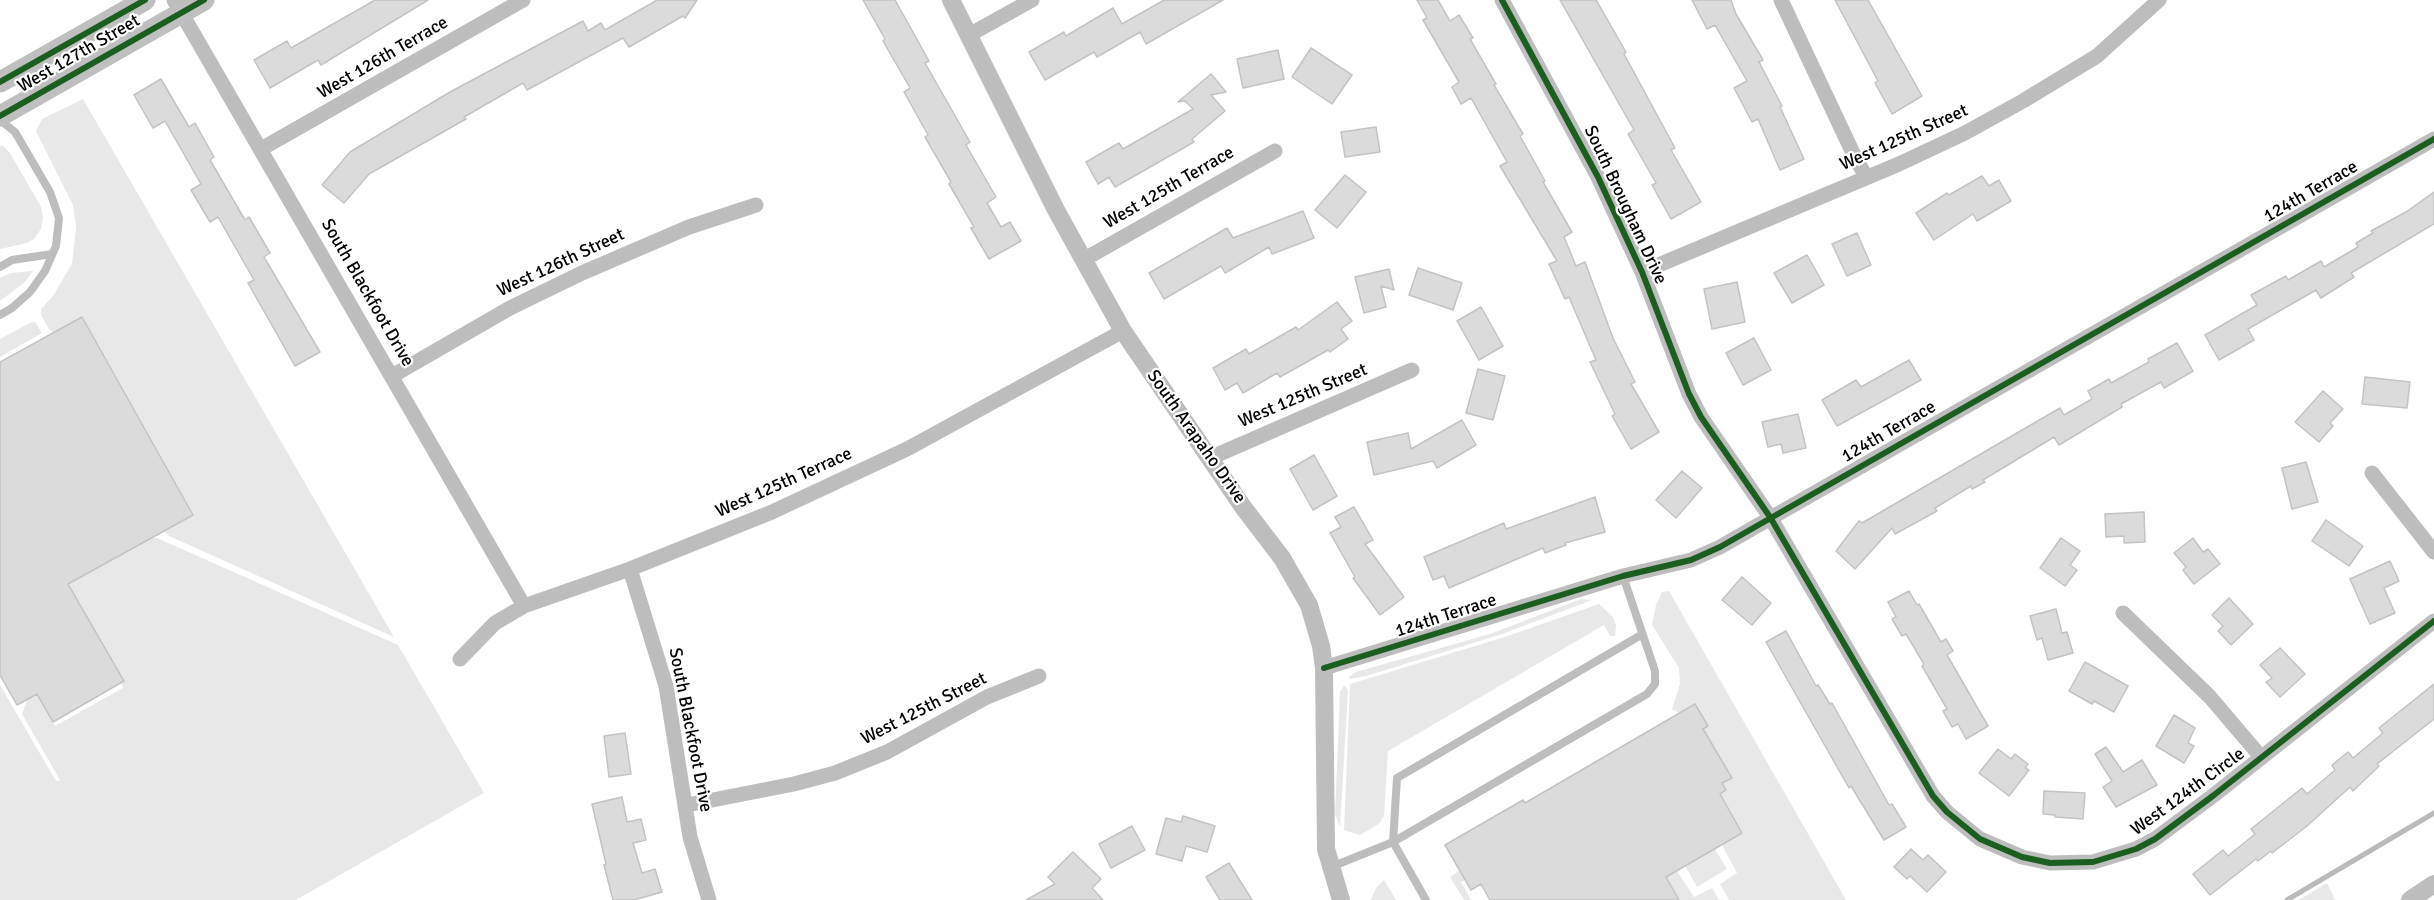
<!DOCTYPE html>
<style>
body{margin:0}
canvas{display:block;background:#fff}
</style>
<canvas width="2434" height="900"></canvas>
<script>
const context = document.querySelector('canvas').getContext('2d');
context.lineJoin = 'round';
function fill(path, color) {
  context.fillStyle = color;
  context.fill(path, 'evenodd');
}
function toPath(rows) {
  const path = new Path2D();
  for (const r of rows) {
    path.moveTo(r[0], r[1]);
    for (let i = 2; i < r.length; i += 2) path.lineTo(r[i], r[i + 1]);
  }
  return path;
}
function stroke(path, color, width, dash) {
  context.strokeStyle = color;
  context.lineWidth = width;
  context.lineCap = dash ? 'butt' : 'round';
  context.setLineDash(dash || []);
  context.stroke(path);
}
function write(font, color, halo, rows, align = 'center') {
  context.font = font + ' Signika,sans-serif';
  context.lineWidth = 4.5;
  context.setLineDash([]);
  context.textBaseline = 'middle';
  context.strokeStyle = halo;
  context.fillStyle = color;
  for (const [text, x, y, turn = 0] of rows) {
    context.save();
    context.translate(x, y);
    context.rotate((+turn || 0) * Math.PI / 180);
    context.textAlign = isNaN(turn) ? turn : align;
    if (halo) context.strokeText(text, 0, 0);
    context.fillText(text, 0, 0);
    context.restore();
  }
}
const green = toPath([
 [83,99,394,637,169,536,164,531,193,514,83,318,54,333,49,329,41,315,41,309,53,296,72,264,76,227,73,205,36,131,42,119],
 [2,145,10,153,41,207,43,218,41,229,34,239,27,243,0,249,0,147],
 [33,271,25,282,0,301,0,278,11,273],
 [35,322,42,333,0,357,0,339,30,323],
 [151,538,157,538,398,645,484,793,296,900,0,900,0,685,56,781,60,780,22,714,27,700,37,694,55,726,123,688,121,683,124,681,68,584],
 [1669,591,1846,900,1729,900,1720,884,1737,873,1722,845,1742,833,1720,794,1726,790,1722,783,1732,777,1703,729,1708,726,1695,704,1679,713,1672,709,1680,684,1679,668,1652,625,1656,605,1662,592],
 [1581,599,1592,600,1502,634,1366,676,1350,679,1349,677,1356,672,1490,634],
 [1599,604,1613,617,1616,625,1615,636,1610,636,1604,625,1388,751,1384,816,1380,823,1360,835,1344,830,1350,684,1505,637],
 [1344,685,1348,690,1340,827,1335,814,1340,692],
 [1715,849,1727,869,1697,887,1685,866],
 [1673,865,1694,897,1712,888,1719,900,1679,900,1661,868],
 [1460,870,1465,880,1461,882,1471,900,1464,900,1450,877],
 [1384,880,1396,900,1371,900,1376,888],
 [2327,883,2335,900,2299,900]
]);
const stream = toPath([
 [2287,900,2434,813]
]);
const building = toPath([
 [375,0,428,0,321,65,318,60,270,88,254,60,287,41,291,48,375,0],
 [657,0,697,0,685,18,683,16,629,47,623,38,527,90,523,83,464,117,466,119,369,174,344,203,322,185,350,152,450,92,583,21,588,31,601,23,605,30,657,0],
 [863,0,895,0,929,61,925,63,970,142,966,145,996,197,987,203,1001,227,1010,222,1021,241,989,259,971,228,974,227,949,184,951,182,925,137,928,135,904,92,910,88,883,41,885,39,863,0],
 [1164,0,1223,0,1146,44,1140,32,1097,57,1094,52,1045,80,1029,52,1064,32,1066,36,1113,8,1122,24,1164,0],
 [1417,0,1438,0,1450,21,1459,15,1473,38,1470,39,1496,84,1494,85,1523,134,1520,136,1545,181,1543,182,1572,232,1564,237,1576,266,1585,262,1613,338,1635,382,1631,384,1659,432,1631,449,1612,416,1615,414,1590,362,1596,360,1569,297,1565,299,1549,264,1557,261,1500,166,1507,162,1471,98,1461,104,1452,87,1459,82,1423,20,1427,18,1417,0],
 [1560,0,1596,0,1626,52,1624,54,1675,148,1671,150,1701,202,1671,219,1652,185,1656,183,1628,134,1634,130,1560,0],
 [1692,0,1731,0,1736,14,1763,60,1759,62,1782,106,1780,107,1804,159,1780,170,1758,119,1752,122,1734,88,1747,81,1715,25,1707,29,1692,0],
 [1835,0,1868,0,1922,96,1892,114,1875,83,1878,81,1835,0],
 [1311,48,1352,75,1332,104,1292,77,1311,48],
 [1278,50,1284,79,1243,88,1237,59,1278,50],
 [1211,74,1226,92,1211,95,1225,111,1192,139,1194,142,1115,187,1109,177,1098,184,1086,162,1119,143,1123,149,1193,109,1185,101,1178,102,1211,74],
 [161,79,189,127,195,123,214,157,210,160,245,220,249,217,270,253,264,257,320,352,295,366,248,283,254,280,218,217,210,222,191,190,201,184,165,121,153,128,134,95,161,79],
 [1376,127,1380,152,1345,157,1341,132,1376,127],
 [1345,175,1366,192,1337,228,1315,210,1345,175],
 [1982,176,1989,186,1999,180,2011,201,1977,221,1973,214,1934,240,1916,213,1947,193,1949,195,1982,176],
 [2434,192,2434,224,2351,273,2354,277,2321,298,2316,290,2248,329,2254,340,2219,360,2205,335,2257,305,2251,295,2286,276,2288,280,2321,261,2324,267,2358,247,2356,243,2373,233,2371,231,2406,212,2434,192],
 [1303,211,1314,238,1272,254,1269,247,1225,273,1221,266,1164,299,1149,273,1227,228,1233,238,1303,211],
 [1857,233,1871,265,1847,276,1832,244,1857,233],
 [1807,255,1824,285,1792,303,1774,273,1807,255],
 [1418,268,1462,283,1453,310,1409,295,1418,268],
 [1389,269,1394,290,1381,286,1386,307,1364,313,1355,277,1389,269],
 [1737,282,1745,322,1712,329,1704,289,1737,282],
 [1337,302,1352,321,1341,329,1348,339,1330,352,1328,350,1280,377,1277,373,1243,393,1237,383,1225,390,1213,368,1246,349,1249,354,1296,327,1298,330,1337,302],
 [1481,307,1503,346,1479,360,1457,321,1481,307],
 [82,317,193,515,68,584,124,681,53,722,37,694,17,705,0,675,0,362,82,317],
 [1754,338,1771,370,1743,385,1726,353,1754,338],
 [2177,343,2193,371,2164,388,2161,382,2121,404,2122,407,2059,445,2054,437,1983,480,1985,482,1972,489,1971,486,1935,508,1937,511,1895,534,1892,528,1855,569,1836,551,1859,521,1862,523,2060,408,2064,415,2092,399,2088,391,2109,379,2111,383,2149,362,2148,359,2177,343],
 [1909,360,1921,380,1837,426,1822,400,1856,380,1861,387,1909,360],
 [1478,369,1505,376,1493,420,1466,413,1478,369],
 [2365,377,2410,382,2407,408,2362,404,2365,377],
 [2323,391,2343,409,2330,423,2333,426,2319,442,2295,422,2323,391],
 [1798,414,1806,448,1783,453,1781,444,1768,447,1762,422,1798,414],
 [1462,420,1476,445,1437,468,1433,461,1374,475,1367,442,1408,433,1411,449,1462,420],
 [1314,455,1337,496,1313,510,1290,469,1314,455],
 [2306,462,2318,502,2292,509,2282,468,2306,462],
 [1682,471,1702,488,1676,518,1656,500,1682,471],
 [1595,497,1605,532,1565,543,1566,545,1545,553,1543,548,1449,588,1444,576,1433,580,1424,557,1504,523,1506,529,1595,497],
 [1354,507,1373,540,1365,544,1404,597,1380,615,1353,578,1355,577,1330,533,1341,527,1335,517,1354,507],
 [2144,512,2145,542,2124,543,2124,536,2106,537,2105,514,2144,512],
 [2326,520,2363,546,2349,566,2312,541,2326,520],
 [2061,538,2080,551,2070,565,2077,570,2065,586,2040,568,2061,538],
 [2193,538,2203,552,2208,549,2220,564,2194,584,2183,570,2186,567,2174,553,2193,538],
 [2390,561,2399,581,2384,588,2395,613,2370,624,2350,579,2390,561],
 [1742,577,1771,603,1752,625,1722,600,1742,577],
 [1909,591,1917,605,1919,604,1941,642,1946,639,1953,651,1947,655,1988,726,1966,739,1958,724,1952,727,1943,711,1947,709,1922,666,1924,664,1906,634,1902,636,1892,619,1896,617,1888,602,1909,591],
 [2229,598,2253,624,2231,645,2218,631,2223,626,2212,615,2229,598],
 [2056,609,2062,633,2067,632,2073,653,2048,660,2042,638,2037,640,2030,616,2056,609],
 [1786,631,1816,686,1818,685,1830,704,1832,703,1889,805,1892,804,1906,827,1884,840,1851,786,1849,788,1766,642,1786,631],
 [2280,648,2305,674,2280,697,2266,682,2272,678,2260,665,2280,648],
 [2085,662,2128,686,2114,712,2094,701,2092,704,2069,691,2085,662],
 [2434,684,2434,719,2377,764,2379,766,2353,791,2350,787,2307,826,2272,853,2271,851,2258,861,2256,859,2210,895,2193,874,2223,850,2228,856,2255,834,2251,829,2302,788,2307,794,2335,770,2332,765,2348,752,2353,758,2383,733,2379,728,2434,684],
 [1695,704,1708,726,1703,729,1732,778,1722,783,1726,790,1720,794,1742,833,1666,877,1679,900,1490,900,1481,884,1471,890,1445,845,1523,800,1525,803,1695,704],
 [2174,715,2195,728,2188,743,2194,746,2184,763,2156,746,2174,715],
 [625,733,631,774,609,777,604,736,625,733],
 [2106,747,2123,772,2142,760,2157,785,2116,807,2103,787,2112,781,2095,754,2106,747],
 [1998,749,2011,759,2015,754,2028,764,2025,768,2029,770,2009,796,1979,773,1998,749],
 [2044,791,2085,793,2083,819,2055,817,2055,815,2043,814,2044,791],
 [622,797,627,822,641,819,646,840,633,843,642,873,655,869,662,892,634,900,613,900,604,865,606,864,592,804,622,797],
 [1183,816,1215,826,1207,852,1186,846,1182,861,1156,854,1166,818,1181,822,1183,816],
 [1132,826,1145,850,1111,868,1099,844,1132,826],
 [1911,849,1923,860,1928,855,1946,872,1927,892,1910,876,1907,879,1894,867,1911,849],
 [1073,852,1101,879,1092,888,1103,900,1026,900,1055,884,1048,877,1073,852],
 [1229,863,1252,900,1220,900,1206,877,1229,863]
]);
const service = toPath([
 [0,120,15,132,50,192,59,218,56,246,45,271,30,292,12,308,0,315],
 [0,267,12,260,52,254],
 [1331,867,1393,842,1647,694,1655,684,1655,671,1623,576],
 [1426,900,1393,842,1397,778,1641,635]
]);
const minor = toPath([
 [174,0,524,606],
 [1502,0,1598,177,1642,272,1689,394,1701,417,1770,517,1933,796,1947,812,1980,839,2022,857,2050,863,2093,862,2136,849,2155,839,2214,795,2434,621],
 [1781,0,1852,151,1866,177],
 [969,35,1032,0],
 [261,149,523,0],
 [1083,260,1275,151],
 [1642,272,1899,164,1965,133,2023,101,2097,56,2159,0],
 [392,376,510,308,582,273,689,227,756,205],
 [1210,458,1412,370],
 [2372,473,2434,552],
 [630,569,666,686,690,837,709,900],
 [2123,613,2210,697,2261,757],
 [460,659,495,623,524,606,630,569,772,512,907,449,1123,331],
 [1324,668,1623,576,1691,560,1720,547,2434,139],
 [687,805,794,784,835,773,887,752,987,697,1039,676]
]);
const tertiary = toPath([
 [951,0,1056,210,1123,331,1243,507,1282,558,1309,605,1321,646,1324,668,1326,849,1341,900],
 [2410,900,2434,884]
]);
const secondary = toPath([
 [0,82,145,0],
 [0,116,204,0]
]);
const cycleway = toPath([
 [1502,0,1598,177,1642,272,1689,394,1701,417,1770,517,1933,796,1947,812,1980,839,2022,857,2050,863,2093,862,2136,849,2155,839,2214,795,2434,621],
 [0,82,145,0],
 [0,116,204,0],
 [1324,668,1623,576,1691,560,1720,547,2434,139]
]);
const streetNames = [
 ["West 127th Street",79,54,-30],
 ["West 126th Terrace",383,58,-30],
 ["West 125th Street",1904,138,-24],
 ["West 125th Terrace",1169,188,-30],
 ["124th Terrace",2311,192,-30],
 ["South Brougham Drive",1625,205,65],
 ["West 126th Street",561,263,-25],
 ["South Blackfoot Drive",367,293,60],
 ["West 125th Street",1303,396,-23],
 ["124th Terrace",1889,432,-30],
 ["South Arapaho Drive",1196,437,55],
 ["West 125th Terrace",784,483,-24],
 ["124th Terrace",1446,616,-18],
 ["West 125th Street",924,709,-27],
 ["South Blackfoot Drive",690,730,79],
 ["West 124th Circle",2188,792,-36]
];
fill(green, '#e8e8e8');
stroke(stream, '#bababa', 5);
fill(building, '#dbdbdb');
stroke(building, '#c3c3c3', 1.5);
stroke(service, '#bdbdbd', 8);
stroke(minor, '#bdbdbd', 15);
stroke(tertiary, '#bdbdbd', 18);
stroke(secondary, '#bfbfbf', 21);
stroke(cycleway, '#1b5e20', 6);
write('18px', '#000', '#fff', streetNames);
</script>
